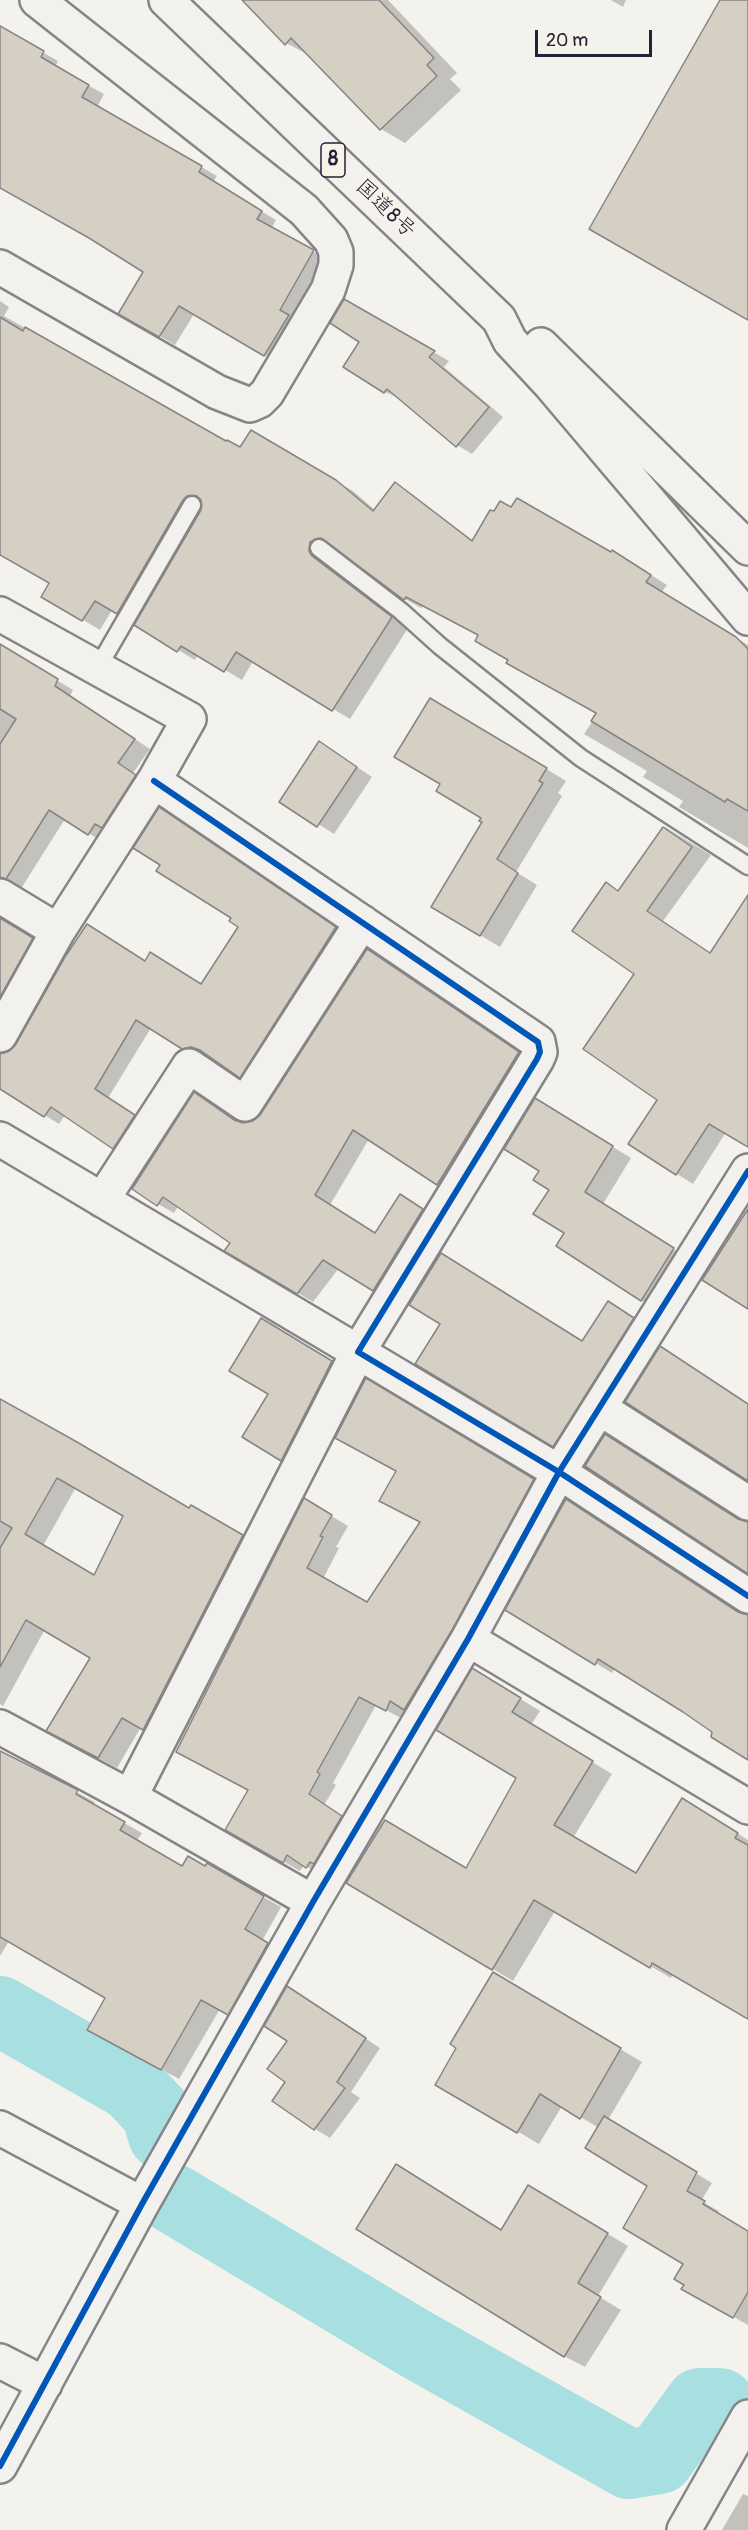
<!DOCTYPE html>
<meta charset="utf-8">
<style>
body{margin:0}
#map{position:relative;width:748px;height:2530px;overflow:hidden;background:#f4f2ec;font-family:Pangolin,sans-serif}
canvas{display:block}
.scale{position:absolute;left:535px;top:30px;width:117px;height:27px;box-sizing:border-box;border:3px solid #22223b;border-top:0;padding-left:8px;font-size:18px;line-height:21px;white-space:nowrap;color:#22223b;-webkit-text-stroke:4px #f7f3e8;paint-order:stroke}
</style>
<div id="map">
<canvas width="748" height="2530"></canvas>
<div class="scale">20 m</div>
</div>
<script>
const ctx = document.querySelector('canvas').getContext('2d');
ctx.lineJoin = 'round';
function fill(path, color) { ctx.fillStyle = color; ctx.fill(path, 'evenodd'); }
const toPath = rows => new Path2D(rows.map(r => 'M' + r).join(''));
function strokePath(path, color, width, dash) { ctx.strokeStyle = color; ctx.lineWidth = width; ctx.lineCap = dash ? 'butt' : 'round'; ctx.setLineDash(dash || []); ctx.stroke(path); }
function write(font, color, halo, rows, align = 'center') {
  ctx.font = font + ' Pangolin,"Klee One",sans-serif'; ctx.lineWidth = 6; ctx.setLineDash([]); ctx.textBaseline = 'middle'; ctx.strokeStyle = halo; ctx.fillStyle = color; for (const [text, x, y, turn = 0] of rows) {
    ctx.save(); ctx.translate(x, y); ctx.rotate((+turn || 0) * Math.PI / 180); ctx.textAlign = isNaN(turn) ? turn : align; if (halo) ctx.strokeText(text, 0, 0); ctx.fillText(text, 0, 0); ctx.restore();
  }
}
const shadow = toPath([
 [243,0,388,0,457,73,450,79,461,90,405,143,381,129,311,56,286,43],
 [611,0,626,0,623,7],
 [4,30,58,61,55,67,104,94,97,107,217,176,213,182,276,220,271,229,328,260,280,364,194,314,175,345,120,313,145,271,0,186,0,38],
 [0,301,9,307,4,316,226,443,241,449,251,432,353,491,375,510,396,484,412,494,474,541,611,554,629,561,667,585,661,593,748,645,748,848,679,807,683,801,643,777,647,771,584,734,598,713,510,659,479,635,424,605,421,608,405,599,337,547,328,550,325,558,329,567,408,628,350,719,253,661,242,680,198,654,195,660,136,625,203,511,203,506,134,623,112,610,100,630,43,596,51,583,0,553],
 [345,302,449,361,444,367,503,417,472,454,457,445,402,399,385,392,345,366,361,341],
 [0,646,73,690,70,696,150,749,133,773,151,785,105,843,65,819,22,887,8,888,0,895],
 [450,711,566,781,558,793,562,796,516,872,537,885,500,947,433,907,484,821,483,817,442,784],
 [335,752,372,777,334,834,282,801],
 [174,818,350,937,255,1085,211,1056,198,1056,151,1028,108,1098,148,1125,128,1156,65,1115,59,1124,0,1087,0,1061,145,962,202,985,240,926,233,917,162,864],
 [665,827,711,855,663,921,711,954,748,920,748,1145,726,1132,693,1184,677,1174,659,1100,636,974,606,884,619,892],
 [0,916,6,923,48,948,0,1034],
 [368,951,534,1062,453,1193,369,1139,330,1205,376,1234,415,1205,429,1214,390,1299,339,1268,313,1302,226,1250,232,1243,178,1206,174,1213,158,1204,195,1094,239,1123,244,1124,255,1122,262,1115],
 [554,1111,631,1158,603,1204,692,1261,660,1311,641,1300,566,1233,551,1189,541,1170],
 [627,1314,652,1330,573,1456,417,1364,583,1343],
 [262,1320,347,1371,297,1469,244,1437,270,1394],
 [366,1380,550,1490,403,1719,376,1705,333,1783,336,1785,324,1805,358,1827,324,1876,304,1865,300,1871,227,1829,249,1790,177,1751,305,1500,348,1526,336,1547,339,1548,323,1579,367,1604,421,1522,398,1471],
 [0,1401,190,1510,192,1507,261,1547,162,1739,141,1727,117,1768,67,1741,92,1658,45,1629,3,1706,0,1704],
 [76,1487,125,1516,95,1577,43,1546],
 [741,1615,748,1616,748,1758,714,1731,615,1668,612,1673,572,1649],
 [493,1682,540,1711,531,1725,612,1774,573,1838,637,1875,703,1812,748,1840,748,2017,673,1973,671,1978,555,1911,513,1981,348,1883,467,1869,518,1778],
 [0,1752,95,1802,92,1805,142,1833,137,1841,183,1868,206,1868,207,1865,281,1907,262,1941,285,1954,246,2023,220,2009,179,2079,106,2039,107,1998,9,1941,0,1956],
 [494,1974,642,2062,608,2120,712,2183,701,2201,719,2211,717,2214,748,2233,748,2325,683,2289,686,2284,685,2263,649,2186,599,2128,562,2106,539,2144,437,2084,458,2047],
 [303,1997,380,2048,351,2092,360,2098,330,2138,315,2129,288,2082],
 [529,2187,628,2246,598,2296,621,2310,585,2367,564,2356,502,2231],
 [743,2494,748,2496,748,2530,722,2530]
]);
const river = toPath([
 [0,2011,131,2086,156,2112,163,2135],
 [172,2198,416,2344,629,2464,659,2459,700,2403,720,2403]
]);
const building = toPath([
 [242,0,379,0,434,58,427,65,437,76,380,130,291,38,285,45,242,0],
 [720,0,748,0,748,320,589,229,720,0],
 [0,26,44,51,41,57,89,85,82,97,202,166,199,172,262,211,257,219,314,250,280,310,289,315,264,356,179,306,159,337,118,314,143,272,89,238,0,188,0,26],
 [344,299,435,351,429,357,489,407,456,447,387,389,384,393,343,367,359,342,330,323,344,299],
 [0,317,23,331,25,327,226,441,227,440,240,447,251,430,336,480,373,511,395,482,472,541,490,510,494,511,500,501,511,507,517,498,611,552,612,550,651,575,646,582,736,637,748,649,748,811,727,799,725,802,591,721,596,713,506,663,508,660,475,641,478,635,406,597,404,600,321,538,310,542,309,551,312,556,392,617,332,711,236,652,224,672,181,646,177,652,134,625,201,510,201,500,197,496,187,496,183,500,117,614,95,601,82,621,41,597,49,583,0,555,0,317],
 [0,644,58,679,55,686,135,739,118,763,136,775,102,828,95,824,88,835,49,810,6,879,0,877,0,744,16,719,0,709,0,644],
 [430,698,547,768,539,781,543,783,497,859,518,873,480,936,431,907,482,822,479,821,481,818,436,791,440,784,394,757,430,698],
 [319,741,357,767,317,827,279,802,319,741],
 [159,807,336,927,240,1078,200,1050,191,1047,182,1049,136,1020,95,1089,135,1115,113,1149,51,1107,44,1117,0,1089,0,1054,9,1051,16,1044,65,957,87,924,145,961,150,952,201,984,238,927,229,921,231,918,156,871,160,865,133,848,159,807],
 [663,827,692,847,647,911,710,953,748,895,748,1147,709,1124,676,1175,628,1144,657,1100,583,1049,634,974,572,931,606,882,618,891,663,827],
 [0,918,33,938,0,997,0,918],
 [367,949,519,1052,437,1185,353,1130,315,1195,375,1233,400,1194,423,1209,373,1291,323,1260,297,1294,224,1251,230,1243,163,1197,157,1206,132,1189,194,1092,234,1120,243,1123,253,1121,260,1115,367,949],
 [535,1098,613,1146,585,1192,674,1248,641,1301,556,1246,564,1233,533,1214,549,1190,533,1180,539,1171,504,1149,535,1098],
 [748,1209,748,1309,702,1280,748,1209],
 [441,1253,582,1341,608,1301,634,1318,553,1447,415,1364,440,1324,409,1305,441,1253],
 [261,1318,332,1361,281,1461,242,1437,268,1394,229,1371,261,1318],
 [660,1346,748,1404,748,1481,625,1402,660,1346],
 [366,1378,534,1479,452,1630,404,1710,390,1701,386,1711,359,1697,317,1772,320,1774,309,1794,342,1816,314,1864,310,1862,306,1868,287,1855,283,1863,225,1830,248,1790,176,1752,304,1498,332,1515,320,1536,323,1537,307,1568,367,1602,420,1522,379,1501,396,1471,335,1438,366,1378],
 [0,1399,77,1442,189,1508,191,1505,243,1535,143,1730,122,1718,98,1758,46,1731,90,1658,26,1620,0,1667,0,1548,12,1528,0,1521,0,1399],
 [57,1478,123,1516,94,1575,25,1534,57,1478],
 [605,1434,738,1519,748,1522,748,1574,585,1466,605,1434],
 [566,1499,738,1612,748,1615,748,1760,711,1737,712,1732,683,1712,598,1659,595,1665,505,1610,566,1499],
 [472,1668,521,1698,512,1712,593,1761,554,1825,636,1873,682,1798,738,1833,735,1838,748,1845,748,2019,652,1963,650,1968,534,1900,492,1970,346,1883,385,1820,466,1868,516,1778,436,1730,472,1668],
 [0,1751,78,1790,76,1794,125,1822,120,1830,182,1866,188,1856,205,1866,207,1863,264,1896,245,1929,268,1943,228,2015,201,2000,161,2070,87,2030,105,1998,0,1937,0,1751],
 [493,1972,621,2048,580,2119,540,2094,517,2133,435,2085,456,2048,450,2044,493,1972],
 [287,1986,366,2038,337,2082,345,2088,314,2130,272,2101,285,2082,267,2069,287,2041,264,2026,287,1986],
 [604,2116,697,2172,687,2191,705,2201,703,2204,748,2231,748,2292,733,2318,681,2289,684,2285,674,2279,683,2264,623,2228,647,2186,585,2148,604,2116],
 [396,2164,501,2230,528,2185,608,2233,578,2283,601,2297,564,2357,356,2229,396,2164]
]);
const lane = toPath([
 [319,548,401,611,440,646,581,758,748,866],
 [97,669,192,505]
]);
const street = toPath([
 [0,267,217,392,250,405,259,401,267,393,328,290,336,265,336,252,331,240,304,210,37,0],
 [0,614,189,719,154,781,58,931,0,1035],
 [154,781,538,1042,540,1052,537,1059,358,1352,559,1472,748,1596],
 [0,896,58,931],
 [0,1139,358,1352,130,1797,0,1727],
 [102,1200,189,1066,245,1104,362,922],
 [601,1409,748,1503],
 [468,1639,748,1807],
 [130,1797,313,1902],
 [0,2128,142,2204],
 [0,2361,45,2384],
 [0,2466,142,2204,313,1902,468,1639,559,1472,748,1171]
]);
const secondary = toPath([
 [684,2530,748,2417]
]);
const highway = toPath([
 [166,0,499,319,510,341,550,384,748,618],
 [541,345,748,548]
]);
const cycleway = toPath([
 [154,781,538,1042,540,1052,537,1059,358,1352,559,1472,748,1596],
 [0,2466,142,2204,313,1902,468,1639,559,1472,748,1171]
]);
const shields = [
 [333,160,24]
];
const shieldNames = [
 ["8",333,160]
];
const streetNames = [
 ["国道8号",385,209,44]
];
fill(shadow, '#0003');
strokePath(river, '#a8e0e2', 70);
fill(building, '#d6d0c4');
strokePath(building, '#858486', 1.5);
strokePath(lane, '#858486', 21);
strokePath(street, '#858486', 38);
strokePath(secondary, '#858486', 38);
strokePath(highway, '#858486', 38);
strokePath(lane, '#f2f1ed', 16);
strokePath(street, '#f2f1ed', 33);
strokePath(secondary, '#f2f1ed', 33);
strokePath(highway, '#f2f1ed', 33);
strokePath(cycleway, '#0057b8', 6);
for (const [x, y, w] of shields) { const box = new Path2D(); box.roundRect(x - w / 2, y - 17, w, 34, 4.5); ctx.fillStyle = '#f7f3e8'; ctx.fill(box); strokePath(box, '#22223b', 1.5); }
write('bold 20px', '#22223b', null, shieldNames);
write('21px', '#22223b', '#f7f3e8', streetNames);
</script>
